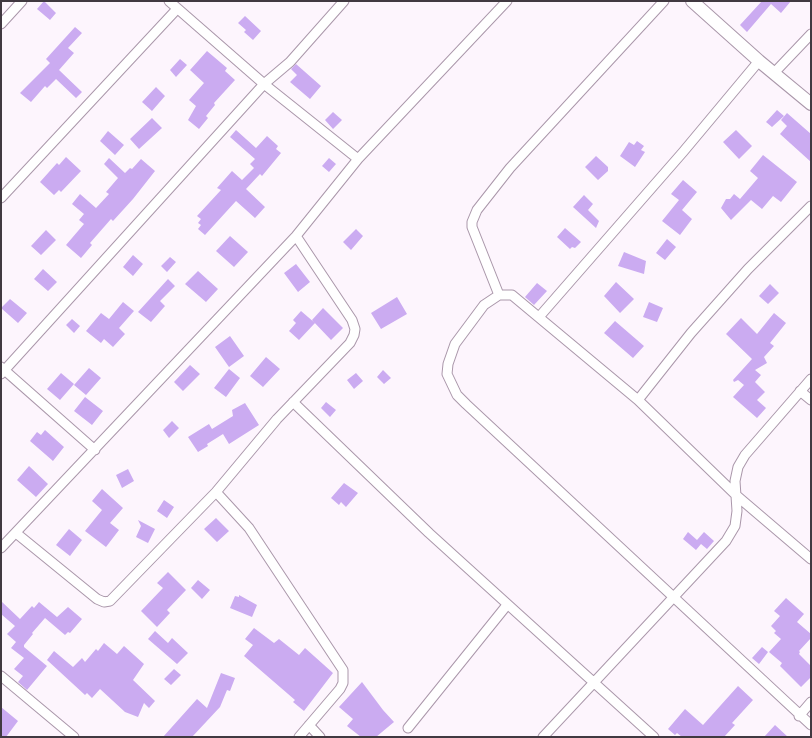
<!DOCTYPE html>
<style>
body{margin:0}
#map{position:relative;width:812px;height:738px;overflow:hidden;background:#fdf5fd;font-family:"Playfair Display",serif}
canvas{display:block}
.frame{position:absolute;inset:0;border:2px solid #413941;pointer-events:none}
</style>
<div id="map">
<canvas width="812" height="738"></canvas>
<div class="frame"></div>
</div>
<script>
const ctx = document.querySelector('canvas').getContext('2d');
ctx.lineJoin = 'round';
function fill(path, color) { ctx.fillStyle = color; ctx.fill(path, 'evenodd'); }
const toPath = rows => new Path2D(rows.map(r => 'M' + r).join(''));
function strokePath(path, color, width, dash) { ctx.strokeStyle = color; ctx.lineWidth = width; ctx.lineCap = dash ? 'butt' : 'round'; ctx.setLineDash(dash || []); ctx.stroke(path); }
const building = toPath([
 [44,1,56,13,50,20,37,9],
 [762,1,791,1,781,13,771,4,747,32,740,25],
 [245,16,261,31,253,40,244,32,246,30,238,23],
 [75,27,82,33,68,48,74,53,59,70,82,92,76,98,56,79,47,88,45,86,31,102,20,93,50,63,46,59],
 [207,51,227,68,225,71,235,80,214,103,215,105,206,116,208,118,199,129,188,120,196,106,189,100,204,83,190,70],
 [180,59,187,65,176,77,170,70],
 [296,64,321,86,310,99,290,82,297,75,291,69],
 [156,87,165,96,152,111,142,102],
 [777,110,784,116,772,127,766,122],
 [333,112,342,120,333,129,325,120],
 [787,113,811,134,811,162,780,134,787,126,781,120],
 [152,118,162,128,139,149,130,139],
 [236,130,256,148,267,136,278,146,276,149,281,153,262,176,260,174,246,189,265,207,255,218,236,201,205,235,198,229,201,225,198,223,201,219,197,216,221,190,217,188,232,171,242,180,254,168,250,164,255,159,230,137],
 [736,130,752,146,739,159,723,142],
 [108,131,124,145,115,155,100,141],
 [637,141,644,146,641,150,645,152,635,167,620,156,629,142,634,145],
 [763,155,797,182,781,202,773,196,762,209,751,200,731,220,721,208,726,199,730,199,734,194,740,199,758,178,750,171],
 [596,156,608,167,608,171,598,180,585,167],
 [66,157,81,171,61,192,59,190,54,195,40,182,57,163,59,165],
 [109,158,125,173,130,168,132,169,141,159,155,171,133,199,113,221,111,219,90,243,92,245,81,258,66,245,84,224,79,220,84,214,72,204,80,194,96,208,109,194,106,192,118,178,104,164],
 [329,158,336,164,329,172,322,166],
 [683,180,697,192,682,210,692,219,680,235,662,221,679,200,671,194],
 [584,195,593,204,588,210,599,221,596,228,573,207],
 [565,228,581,242,575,248,572,247,570,249,557,237],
 [356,229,363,236,351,250,343,242],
 [46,230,56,240,41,255,31,246],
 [230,236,248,252,234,267,216,251],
 [667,239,676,247,665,260,656,253],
 [624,252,646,261,644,274,618,266],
 [133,255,143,264,133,276,123,267],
 [170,257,176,262,167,272,161,266],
 [296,264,310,282,298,292,284,273],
 [43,269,57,282,48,291,34,279],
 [198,271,218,289,206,302,185,284],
 [168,279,175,286,160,301,165,306,151,322,138,312],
 [616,282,634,299,620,313,604,296],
 [537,283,547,291,534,305,525,297],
 [770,284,779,293,768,304,759,296],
 [397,297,407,314,381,329,371,313],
 [10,299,27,313,18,323,1,308],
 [123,302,134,311,119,328,125,334,113,347,104,339,101,343,86,331,101,313,109,319],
 [649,302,663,308,657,322,643,317],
 [323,308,343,328,331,340,312,320],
 [301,311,315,323,299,340,289,331,296,323,293,320],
 [774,313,786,323,770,343,774,346,764,357,767,363,755,370,761,375,755,382,765,392,757,400,766,408,757,418,733,397,744,385,738,380,734,382,733,380,752,359,726,334,741,318,757,334],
 [72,319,80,326,74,333,66,325],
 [615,321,644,346,633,358,604,333],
 [230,336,244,356,229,367,215,347],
 [266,357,280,369,263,387,250,376],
 [190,365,200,374,183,391,174,382],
 [89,368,101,378,86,395,74,385],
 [229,369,240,378,226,397,214,388],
 [383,370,391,378,384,384,377,377],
 [61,373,74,384,60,400,47,389],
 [356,373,363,381,354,389,347,380],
 [85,397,103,411,92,425,74,411],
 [326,402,336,410,330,417,321,408],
 [245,403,259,425,229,444,223,434,207,444,208,446,198,452,188,437,209,424,212,429,233,416,232,410],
 [172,421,179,428,169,438,163,430],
 [45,430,64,447,53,461,30,441,37,432,41,435],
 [29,466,48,484,36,497,17,480],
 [128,469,134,481,122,488,116,475],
 [344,483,358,493,346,507,341,502,339,505,331,498],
 [102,489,123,508,110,523,119,530,106,547,85,531,102,510,92,501],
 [164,500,174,507,167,518,157,511],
 [216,518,229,531,217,542,204,529],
 [138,520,155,529,148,543,136,537,141,526],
 [69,529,82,540,70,556,56,545],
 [688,532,697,540,704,532,714,541,707,549,701,544,696,550,683,539],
 [168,572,186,590,167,610,170,613,157,627,141,611,163,588,157,583],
 [198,580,210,590,202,599,191,588],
 [239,595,257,605,252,617,230,608,235,596,239,597],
 [786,598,804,614,797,622,811,634,811,638,799,651,800,652,799,654,811,666,811,677,801,687,780,666,782,663,769,652,781,639,774,633,776,631,771,626,780,616,774,611],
 [1,601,20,619,32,606,34,608,39,602,57,617,68,607,82,619,70,633,68,632,65,635,45,618,32,633,33,634,24,645,24,647,47,666,27,690,18,682,23,676,14,669,24,658,11,648,16,642,7,634,15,626,1,614],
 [254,628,274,643,279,639,299,655,305,648,333,673,304,711,293,702,295,700,244,656,253,645,245,639],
 [155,631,168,643,172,638,188,653,177,664,148,639],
 [104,643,117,654,124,646,144,664,133,680,155,701,149,708,144,703,138,717,125,712,100,689,92,698,87,693,85,695,47,660,54,651,73,667,82,658,85,662,96,649,98,651],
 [762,647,768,652,759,664,752,658],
 [174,669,181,675,171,685,164,679],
 [221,673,235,678,230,691,227,690,220,707,192,737,163,737,197,699,207,708],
 [362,682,383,710,394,722,376,737,361,737,347,726,353,719,339,707],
 [738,686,753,700,732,723,735,725,724,737,682,737,677,733,675,735,668,729,685,709,703,725],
 [1,707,18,721,6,737,1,737],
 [775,725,788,737,764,737]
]);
const street = toPath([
 [169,1,264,84,358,159],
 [1,24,22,1],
 [774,73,811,34],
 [1,198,177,9],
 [499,295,472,227,472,222,477,210,510,168,664,1],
 [539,317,683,152,759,61],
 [1,367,95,450],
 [1,374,264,84,290,62,344,1],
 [800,391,811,400],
 [638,400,691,333,748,269,811,206],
 [293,402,429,533,654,737],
 [216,492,249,528,343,670,343,683,340,689,299,737],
 [16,533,97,599,104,602,110,601,216,492,277,419,350,343,354,335,355,329,352,320,296,236],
 [1,548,296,236,358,159,507,1],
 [811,559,737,496,638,400,512,295,499,295,484,305,455,344,448,364,447,374,457,395,466,404,811,725],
 [1,676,74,737],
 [799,716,811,702],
 [309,725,320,737],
 [408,728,507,605],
 [543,737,726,541,735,526,737,511,735,481,738,467,745,455,811,379]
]);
const secondary = toPath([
 [692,1,759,61,811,104]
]);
fill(building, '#cbabf1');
strokePath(street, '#aa97aa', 11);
strokePath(secondary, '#aa97aa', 14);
strokePath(street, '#fff', 9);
strokePath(secondary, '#fff', 12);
</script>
